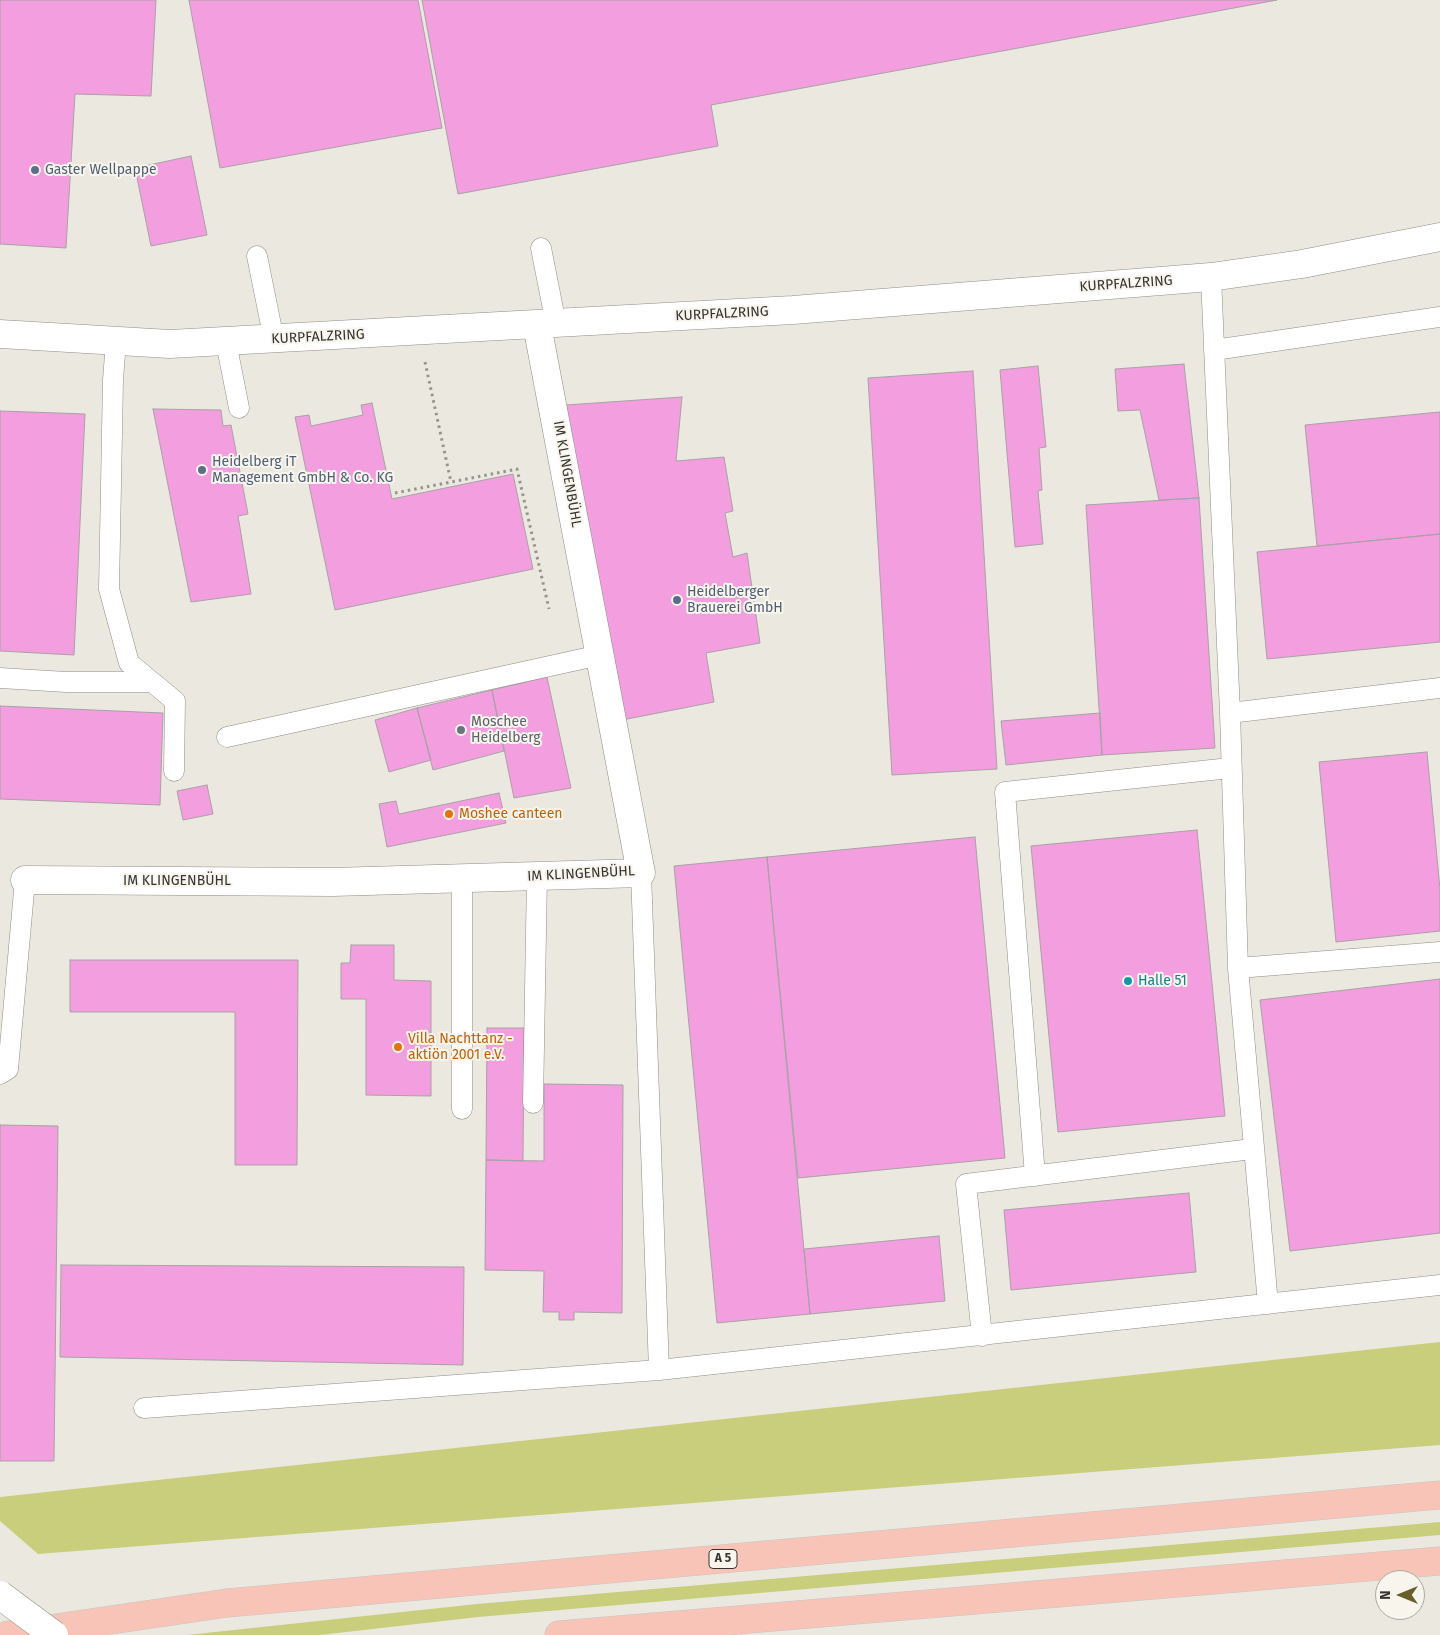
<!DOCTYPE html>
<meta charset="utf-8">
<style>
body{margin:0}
#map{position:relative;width:1440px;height:1635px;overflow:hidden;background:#ebe8df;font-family:"Fira Sans",sans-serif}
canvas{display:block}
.north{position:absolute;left:1375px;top:1570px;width:50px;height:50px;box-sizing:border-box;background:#f8f5ed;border:1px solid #aaa8a2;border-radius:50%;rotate:270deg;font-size:14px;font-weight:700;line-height:20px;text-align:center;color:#353431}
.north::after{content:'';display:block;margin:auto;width:18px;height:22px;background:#695d2a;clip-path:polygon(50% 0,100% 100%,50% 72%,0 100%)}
</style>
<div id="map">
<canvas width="1440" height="1635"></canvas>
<div class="north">N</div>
</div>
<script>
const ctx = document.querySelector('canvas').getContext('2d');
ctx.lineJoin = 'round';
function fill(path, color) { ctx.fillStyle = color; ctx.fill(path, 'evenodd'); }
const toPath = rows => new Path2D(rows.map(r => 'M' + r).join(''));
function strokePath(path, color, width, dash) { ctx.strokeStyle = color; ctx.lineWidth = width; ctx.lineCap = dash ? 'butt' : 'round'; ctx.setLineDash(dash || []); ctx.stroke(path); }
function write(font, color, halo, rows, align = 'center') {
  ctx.font = font + ' "Fira Sans",sans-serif'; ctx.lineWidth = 4; ctx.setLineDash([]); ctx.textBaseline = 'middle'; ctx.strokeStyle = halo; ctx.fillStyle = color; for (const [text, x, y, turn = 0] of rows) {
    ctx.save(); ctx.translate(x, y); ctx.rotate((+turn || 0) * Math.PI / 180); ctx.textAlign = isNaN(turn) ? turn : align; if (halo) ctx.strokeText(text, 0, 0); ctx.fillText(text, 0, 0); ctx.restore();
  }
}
const green = toPath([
 [1440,1342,1440,1445,38,1554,0,1521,0,1497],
 [1440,1522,1440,1535,478,1617,320,1635,187,1635,477,1604]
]);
const building = toPath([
 [0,0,156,0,151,96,75,94,66,248,0,244,0,0],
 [189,0,418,0,442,128,220,168,189,0],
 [422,0,1277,0,711,105,718,146,458,194,422,0],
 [191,156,207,235,151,246,135,168,191,156],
 [1184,364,1199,498,1159,500,1140,410,1118,411,1115,369,1184,364],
 [1038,366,1046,447,1039,448,1042,490,1038,491,1043,544,1015,547,1000,370,1038,366],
 [973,371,997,769,892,775,868,378,973,371],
 [682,397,676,461,724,457,733,511,725,513,733,557,747,553,760,643,706,653,714,702,622,720,566,405,682,397],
 [372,403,392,499,513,474,533,569,335,610,295,417,309,415,311,426,363,415,361,405,372,403],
 [153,409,221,410,223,426,231,425,248,514,238,516,251,594,191,602,153,409],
 [0,411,85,414,74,655,0,651,0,411],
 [1440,412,1440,534,1317,546,1305,425,1440,412],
 [1199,498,1215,748,1102,755,1086,505,1199,498],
 [1440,534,1440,642,1267,659,1257,552,1440,534],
 [547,677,571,788,514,798,492,690,547,677],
 [492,690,504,751,433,770,417,708,492,690],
 [0,706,163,713,160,805,0,799,0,706],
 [417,708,431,760,389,772,375,720,417,708],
 [1100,713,1102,755,1006,765,1001,721,1100,713],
 [1427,752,1440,889,1440,931,1336,942,1319,762,1427,752],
 [207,785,213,814,183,820,177,791,207,785],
 [499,793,506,823,387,847,379,804,396,801,399,814,499,793],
 [1197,830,1225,1116,1058,1132,1031,846,1197,830],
 [975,837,1005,1158,798,1178,767,857,975,837],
 [767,857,810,1314,717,1323,674,866,767,857],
 [351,945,394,945,394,980,431,981,431,1096,366,1095,366,999,341,999,341,963,350,963,351,945],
 [70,960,298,960,297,1165,235,1165,235,1012,70,1012,70,960],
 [1440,979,1440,1233,1290,1251,1260,1000,1440,979],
 [487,1028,524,1028,523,1161,486,1160,487,1028],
 [544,1084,623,1085,622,1313,574,1312,574,1320,559,1320,559,1312,543,1312,544,1271,485,1270,486,1160,544,1161,544,1084],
 [0,1125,58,1126,54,1461,0,1461,0,1125],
 [1189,1193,1196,1272,1011,1290,1004,1210,1189,1193],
 [939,1236,945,1301,810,1314,804,1249,939,1236],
 [61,1265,464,1267,463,1365,60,1357,61,1265]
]);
const path = toPath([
 [425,362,451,482],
 [395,493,517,469,549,609]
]);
const service = toPath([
 [541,248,556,324],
 [257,256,274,340],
 [1211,277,1230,713,1238,968,1268,1304],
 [116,341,113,380,109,589,129,663,175,701,174,771],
 [226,342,239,408],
 [1214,350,1440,317],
 [0,678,66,682,149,682],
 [1230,713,1440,688],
 [227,737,600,655],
 [641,873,659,1370],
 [462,879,462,1109],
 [1238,968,1440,952],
 [0,1074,8,1069,25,880],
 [533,1103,537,876],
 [1035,1176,1005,792,1230,768],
 [982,1336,966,1184,1252,1149],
 [144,1408,659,1370,1440,1285]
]);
const minor = toPath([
 [25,880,333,882,641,873,537,325]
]);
const secondary = toPath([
 [0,334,170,344,793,310,1211,277,1302,264,1440,237]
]);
const motorway = toPath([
 [8,1635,227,1603,1440,1495],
 [559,1635,1440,1561]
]);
const tertiaryBridge = toPath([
 [0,1595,54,1635]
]);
const markers = [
 [35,170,5,"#5c6f8a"],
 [202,470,5,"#5c6f8a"],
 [677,600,5,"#5c6f8a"],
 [461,730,5,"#6b7280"],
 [449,814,5,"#e8710a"],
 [1128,981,5,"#0f9aa8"],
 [398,1047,5,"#e8710a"]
];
const shields = [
 [723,1559,28]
];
const shieldNames = [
 ["A 5",723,1559]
];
const serviceNames = [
 ["Gaster Wellpappe",45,170],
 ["Heidelberg iT",212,462],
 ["Management GmbH & Co. KG",212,478],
 ["Heidelberger",687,592],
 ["Brauerei GmbH",687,608]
];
const streetNames = [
 ["KURPFALZRING",1126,284,-4],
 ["KURPFALZRING",722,314,-3],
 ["KURPFALZRING",318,337,-3],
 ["IM KLINGENBÜHL",567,474,80],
 ["IM KLINGENBÜHL",581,874,-3],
 ["IM KLINGENBÜHL",177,881]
];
const worshipNames = [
 ["Moschee",471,722],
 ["Heidelberg",471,738]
];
const foodNames = [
 ["Moshee canteen",459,814],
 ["Villa Nachttanz -",408,1039],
 ["aktiön 2001 e.V.",408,1055]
];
const cultureNames = [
 ["Halle 51",1138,981]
];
fill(green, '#c9ce7d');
fill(building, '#f39ede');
strokePath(building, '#a8a1a6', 1);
strokePath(service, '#908d86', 21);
strokePath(minor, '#908d86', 29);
strokePath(secondary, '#908d86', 29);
strokePath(motorway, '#c6c6c5', 29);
strokePath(path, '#96948e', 3, [2.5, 4]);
strokePath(service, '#fff', 20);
strokePath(minor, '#fff', 28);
strokePath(secondary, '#fff', 28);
strokePath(motorway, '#f8c4b8', 28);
strokePath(tertiaryBridge, '#908d86', 29, []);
strokePath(tertiaryBridge, '#fff', 28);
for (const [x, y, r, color] of markers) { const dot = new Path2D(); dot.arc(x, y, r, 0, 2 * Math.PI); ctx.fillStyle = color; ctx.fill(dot); strokePath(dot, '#f8f5ed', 2); }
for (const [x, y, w] of shields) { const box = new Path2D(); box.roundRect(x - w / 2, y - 9.5, w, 19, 4); ctx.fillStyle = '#f8f5ed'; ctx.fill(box); strokePath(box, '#353431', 1); }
write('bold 12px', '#353431', null, shieldNames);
write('14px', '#4e5e75', '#f8f5ed', serviceNames, 'left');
write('14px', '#353431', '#f8f5ed', streetNames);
write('14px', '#5b616d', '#f8f5ed', worshipNames, 'left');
write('14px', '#c56008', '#f8f5ed', foodNames, 'left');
write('14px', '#0d838f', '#f8f5ed', cultureNames, 'left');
</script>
